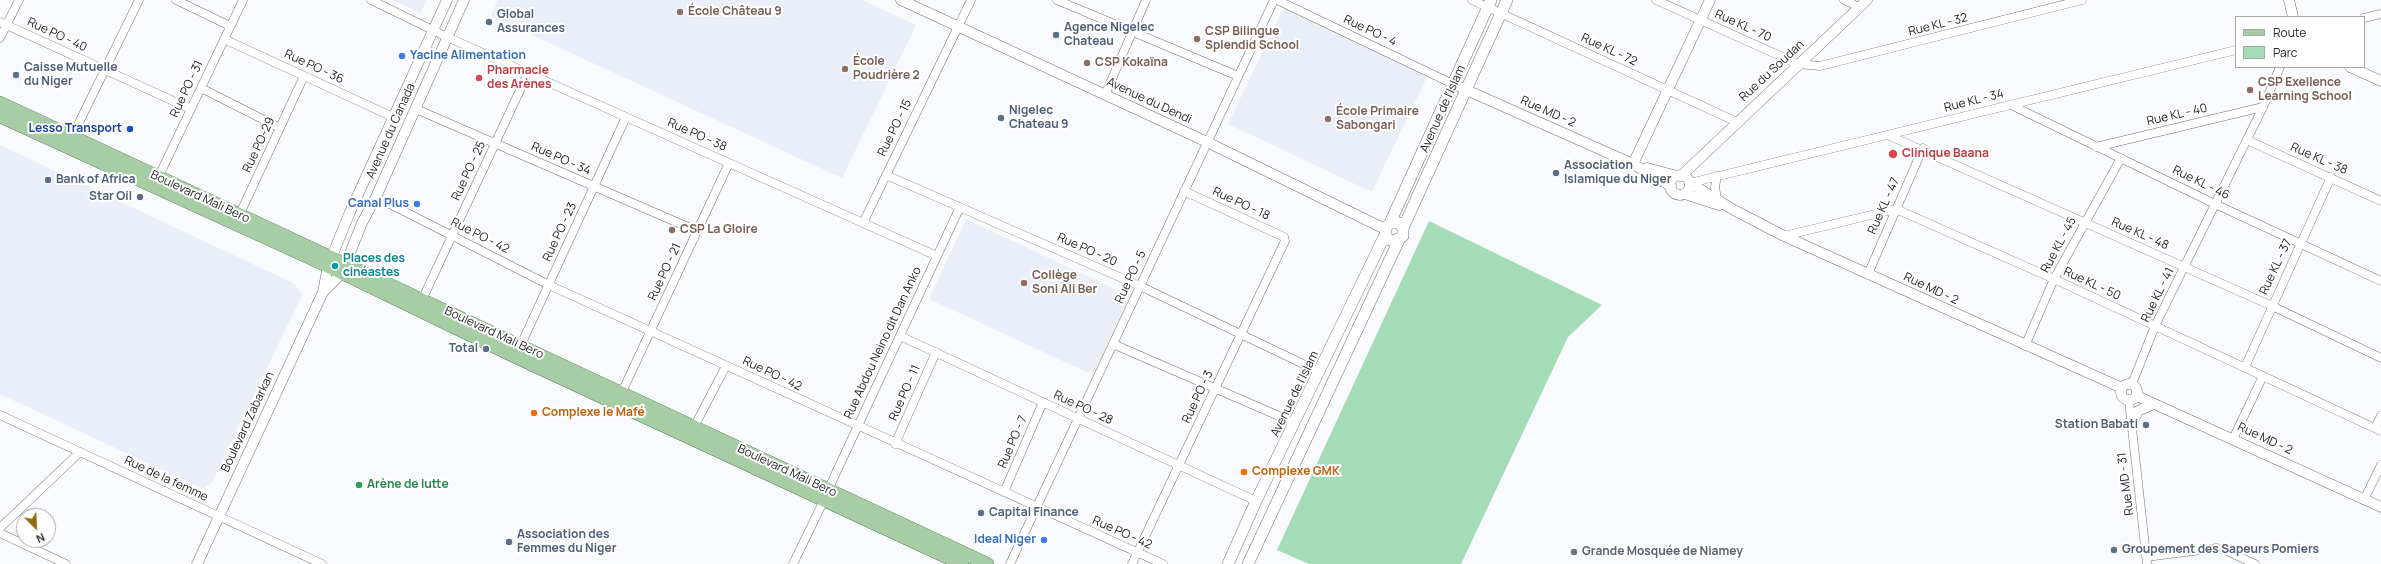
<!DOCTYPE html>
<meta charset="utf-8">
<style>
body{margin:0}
#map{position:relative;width:2381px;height:564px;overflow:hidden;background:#f9fafd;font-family:Manrope,sans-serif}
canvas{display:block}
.legend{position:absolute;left:2235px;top:16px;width:130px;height:52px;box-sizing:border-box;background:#fff;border:1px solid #a8a8a9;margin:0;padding:5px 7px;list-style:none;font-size:12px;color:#262627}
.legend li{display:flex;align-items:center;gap:8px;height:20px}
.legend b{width:20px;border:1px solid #a8a8a9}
.north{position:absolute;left:16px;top:508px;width:40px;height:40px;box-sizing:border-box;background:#fff;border:1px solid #a8a8a9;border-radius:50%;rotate:156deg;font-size:11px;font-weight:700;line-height:16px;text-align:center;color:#262627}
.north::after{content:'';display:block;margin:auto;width:14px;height:18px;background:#8c6c0e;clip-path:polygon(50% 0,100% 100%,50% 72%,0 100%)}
</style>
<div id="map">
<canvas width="2381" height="564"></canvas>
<ul class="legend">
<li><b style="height:5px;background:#a6cda4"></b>Route</li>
<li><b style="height:11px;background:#a3dcb7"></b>Parc</li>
</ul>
<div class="north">N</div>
</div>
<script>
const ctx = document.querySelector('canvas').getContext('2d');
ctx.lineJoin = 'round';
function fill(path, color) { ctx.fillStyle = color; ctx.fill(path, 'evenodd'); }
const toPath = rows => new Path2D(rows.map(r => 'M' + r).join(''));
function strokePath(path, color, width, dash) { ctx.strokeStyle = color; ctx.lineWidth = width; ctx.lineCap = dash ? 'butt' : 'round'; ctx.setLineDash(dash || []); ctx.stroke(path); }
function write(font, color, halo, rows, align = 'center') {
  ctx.font = font + ' Manrope,sans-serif'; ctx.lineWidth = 4; ctx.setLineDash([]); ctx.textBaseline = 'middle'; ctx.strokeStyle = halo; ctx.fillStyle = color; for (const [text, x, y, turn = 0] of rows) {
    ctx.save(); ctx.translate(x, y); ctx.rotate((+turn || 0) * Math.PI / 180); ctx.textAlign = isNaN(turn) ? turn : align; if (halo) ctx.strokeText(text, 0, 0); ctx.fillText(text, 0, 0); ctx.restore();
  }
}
const built = toPath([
 [393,0,426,0,421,13],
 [498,0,862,0,916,25,842,178,491,16],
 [1284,7,1428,75,1372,192,1228,124],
 [0,145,295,284,302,295,212,482,203,489,0,394],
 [966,219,1130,296,1093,375,929,299]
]);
const green = toPath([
 [1429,221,1602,305,1568,337,1461,564,1309,564,1277,550]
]);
const minor = toPath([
 [176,0,230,26],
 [371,0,447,37,937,256],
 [1057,0,1238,76],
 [1277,0,1453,84],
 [1472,0,1737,122],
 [1656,0,1798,64,1820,66,2082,0],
 [1844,0,1859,7],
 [2364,18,2381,14],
 [0,22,191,109],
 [0,38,19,0],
 [224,39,393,117],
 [201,88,280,128],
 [1105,95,1146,0],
 [2011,105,2215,204,2381,281],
 [416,109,697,231],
 [1888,135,2272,306,2381,358],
 [71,139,139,0],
 [2247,140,2381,201],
 [2096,147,2263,107],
 [886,175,1140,286,1320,372],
 [157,180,243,0],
 [1690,183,2236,50],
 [376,197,549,285,1163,564],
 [1717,199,1715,187,1717,176],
 [238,218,304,76],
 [863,223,971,0],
 [1784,236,1896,209,2054,279,2381,431],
 [1868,274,1923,148],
 [422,300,528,73],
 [900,336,1256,501],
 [1113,344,1295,423],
 [2025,346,2054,279,2121,158],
 [519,349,626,117],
 [2245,367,2331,177],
 [2132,384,2155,326,2263,107,2280,67],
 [622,392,729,163],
 [2129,401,2147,564],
 [0,415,322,564],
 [694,427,726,366],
 [2375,428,2381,416],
 [2233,439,2263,376],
 [895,444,936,352],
 [828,490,960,207],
 [1004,492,1043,402],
 [2364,500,2381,465],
 [0,528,80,452],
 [0,533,66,564],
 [2146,557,2217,548,2225,550,2255,564],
 [793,564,824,500],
 [1010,564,1274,0],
 [1132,564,1285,241,1284,237,1184,191]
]);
const tertiary = toPath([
 [901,0,1207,142,1385,229],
 [2289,0,2293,17],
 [2350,67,2381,81],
 [1453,84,1633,164,1671,186],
 [1633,164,1710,0],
 [1647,168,1677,176],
 '1670 185a10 10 0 1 1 20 0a10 10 0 1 1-20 0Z',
 [1681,176,1867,0],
 [1690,183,1732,209,1784,236,2122,388],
 [1685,194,1719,205],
 [323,292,342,273,362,223,376,197,464,0],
 '2121 392a8 8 0 1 1 16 0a8 8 0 1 1-16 0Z',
 [2137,396,2381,507],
 [2131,425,2138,411,2154,404],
 [197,564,323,292,328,266,350,212,447,0]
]);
const secondary = toPath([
 [1390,223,1491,0],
 [1403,228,1399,223,1392,222,1386,227,1385,235,1388,239,1394,241,1403,236,1403,228,1507,0],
 [1228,564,1256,501,1385,235],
 [1248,564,1399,240]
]);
const primary = toPath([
 [0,103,987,564],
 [0,116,328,266,516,357,962,564]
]);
const markers = [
 [680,12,4,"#8d6e63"],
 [489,22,4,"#5c6f8a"],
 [1056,35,4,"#5c6f8a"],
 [1197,39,4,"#8d6e63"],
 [402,56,4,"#3f7fe0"],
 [1087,63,4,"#8d6e63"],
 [845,69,4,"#8d6e63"],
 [16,75,4,"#5c6f8a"],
 [479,78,4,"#e0444e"],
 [2250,90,4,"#8d6e63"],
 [1001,118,4,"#5c6f8a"],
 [1328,119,4,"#8d6e63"],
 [130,129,4,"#1a4fb4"],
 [1893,154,5,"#e0444e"],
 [1556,173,4,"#5c6f8a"],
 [48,180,4,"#5c6f8a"],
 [140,197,4,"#5c6f8a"],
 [417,204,4,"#3f7fe0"],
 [672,230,4,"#8d6e63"],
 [335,266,4,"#0f9aa8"],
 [1024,283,4,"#8d6e63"],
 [486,349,4,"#5c6f8a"],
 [534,413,4,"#e8710a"],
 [2146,425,4,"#5c6f8a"],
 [1244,472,4,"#e8710a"],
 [359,485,4,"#2e9e5b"],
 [981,513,4,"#5c6f8a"],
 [1044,540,4,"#3f7fe0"],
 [509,542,4,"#5c6f8a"],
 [2114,550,4,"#5c6f8a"],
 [1574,552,4,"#6b7280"]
];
const educationNames = [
 ["École Château 9",688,12],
 ["CSP Bilingue",1205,32],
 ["Splendid School",1205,46],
 ["École",853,62],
 ["Poudrière 2",853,76],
 ["CSP Kokaïna",1095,63],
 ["CSP Exellence",2258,83],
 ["Learning School",2258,97],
 ["École Primaire",1336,112],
 ["Sabongari",1336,126],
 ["CSP La Gloire",680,230],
 ["Collège",1032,276],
 ["Soni Ali Ber",1032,290]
];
const serviceNames = [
 ["Global",497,15],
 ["Assurances",497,29],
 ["Agence Nigelec",1064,28],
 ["Chateau",1064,42],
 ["Caisse Mutuelle",24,68],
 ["du Niger",24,82],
 ["Nigelec",1009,111],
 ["Chateau 9",1009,125],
 ["Association",1564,166],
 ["Islamique du Niger",1564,180],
 ["Bank of Africa",56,180],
 ["Star Oil",132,197,"right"],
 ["Total",478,349,"right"],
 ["Station Babati",2138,425,"right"],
 ["Capital Finance",989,513],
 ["Association des",517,535],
 ["Femmes du Niger",517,549],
 ["Groupement des Sapeurs Pomiers",2122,550]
];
const streetNames = [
 ["Rue KL - 32",1938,25,-14],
 ["Rue KL - 70",1743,26,24],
 ["Rue PO - 4",1370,31,25],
 ["Rue PO - 40",57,35,25],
 ["Rue KL - 72",1609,50,25],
 ["Rue PO - 36",314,67,25],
 ["Rue du Soudan",1772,71,-43],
 ["Rue PO - 31",187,89,-65],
 ["Avenue du Dendi",1149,101,25],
 ["Rue KL - 34",1974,101,-14],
 ["Avenue de l'Islam",1443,109,-66],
 ["Rue MD - 2",1548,112,24],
 ["Rue KL - 40",2177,115,-13],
 ["Rue PO - 15",895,128,-64],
 ["Avenue du Canada",391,131,-66],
 ["Rue PO - 38",697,135,24],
 ["Rue PO-29",259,145,-65],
 ["Rue PO - 34",561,159,24],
 ["Rue KL - 38",2319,159,24],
 ["Rue PO - 25",469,171,-65],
 ["Rue KL - 46",2201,183,26],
 ["Boulevard Mali Bero",200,197,25],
 ["Rue PO - 18",1241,204,25],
 ["Rue KL - 47",1884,206,-66],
 ["Rue PO - 23",560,232,-65],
 ["Rue KL - 48",2140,234,24],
 ["Rue PO - 42",480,236,27],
 ["Rue KL - 45",2059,245,-62],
 ["Rue PO - 20",1087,250,24],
 ["Rue KL - 37",2276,267,-65],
 ["Rue PO - 21",665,272,-65],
 ["Rue PO - 5",1131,277,-65],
 ["Rue KL - 50",2092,284,25],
 ["Rue MD - 2",1931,289,25],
 ["Rue KL - 41",2158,295,-64],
 ["Boulevard Mali Bero",494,333,25],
 ["Rue Abdou Neino dit Dan Anko",883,343,-65],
 ["Rue PO - 42",772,374,25],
 ["Rue PO - 11",905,393,-66],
 ["Avenue de l'Islam",1295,394,-64],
 ["Rue PO - 3",1198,397,-65],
 ["Rue PO - 28",1083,408,25],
 ["Boulevard Zabarkan",248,422,-65],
 ["Rue MD - 2",2265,439,25],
 ["Rue PO - 7",1013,442,-67],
 ["Boulevard Mali Bero",787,471,25],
 ["Rue de la femme",166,479,25],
 ["Rue MD - 31",2126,484,-97],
 ["Rue PO - 42",1122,533,24]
];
const shopNames = [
 ["Yacine Alimentation",410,56,"left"],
 ["Canal Plus",409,204],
 ["Ideal Niger",1036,540]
];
const healthNames = [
 ["Pharmacie",487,71],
 ["des Arènes",487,85],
 ["Clinique Baana",1902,154]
];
const transitNames = [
 ["Lesso Transport",122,129]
];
const cultureNames = [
 ["Places des",343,259],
 ["cinéastes",343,273]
];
const foodNames = [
 ["Complexe le Mafé",542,413],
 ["Complexe GMK",1252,472]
];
const leisureNames = [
 ["Arène de lutte",367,485]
];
const worshipNames = [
 ["Grande Mosquée de Niamey",1582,552]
];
fill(built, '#e9eef8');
fill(green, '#a3dcb7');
strokePath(minor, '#717274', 9);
strokePath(tertiary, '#717274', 11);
strokePath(secondary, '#717274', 12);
strokePath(primary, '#527c51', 14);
strokePath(minor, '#fff', 8);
strokePath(tertiary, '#fff', 10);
strokePath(secondary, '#fff', 11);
strokePath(primary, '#a6cda4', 13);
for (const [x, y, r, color] of markers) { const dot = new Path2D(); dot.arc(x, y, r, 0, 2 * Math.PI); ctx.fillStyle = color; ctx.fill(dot); strokePath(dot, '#fff', 1.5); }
write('bold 12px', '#785e54', '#fff', educationNames, 'left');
write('bold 12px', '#4e5e75', '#fff', serviceNames, 'left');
write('12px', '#262627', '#fff', streetNames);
write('bold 12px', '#366cbe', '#fff', shopNames, 'right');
write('bold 12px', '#be3a42', '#fff', healthNames, 'left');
write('bold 12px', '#164399', '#fff', transitNames, 'right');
write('bold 12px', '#0d838f', '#fff', cultureNames, 'left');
write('bold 12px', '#c56008', '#fff', foodNames, 'left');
write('bold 12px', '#27864d', '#fff', leisureNames, 'left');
write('bold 12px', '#5b616d', '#fff', worshipNames, 'left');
</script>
